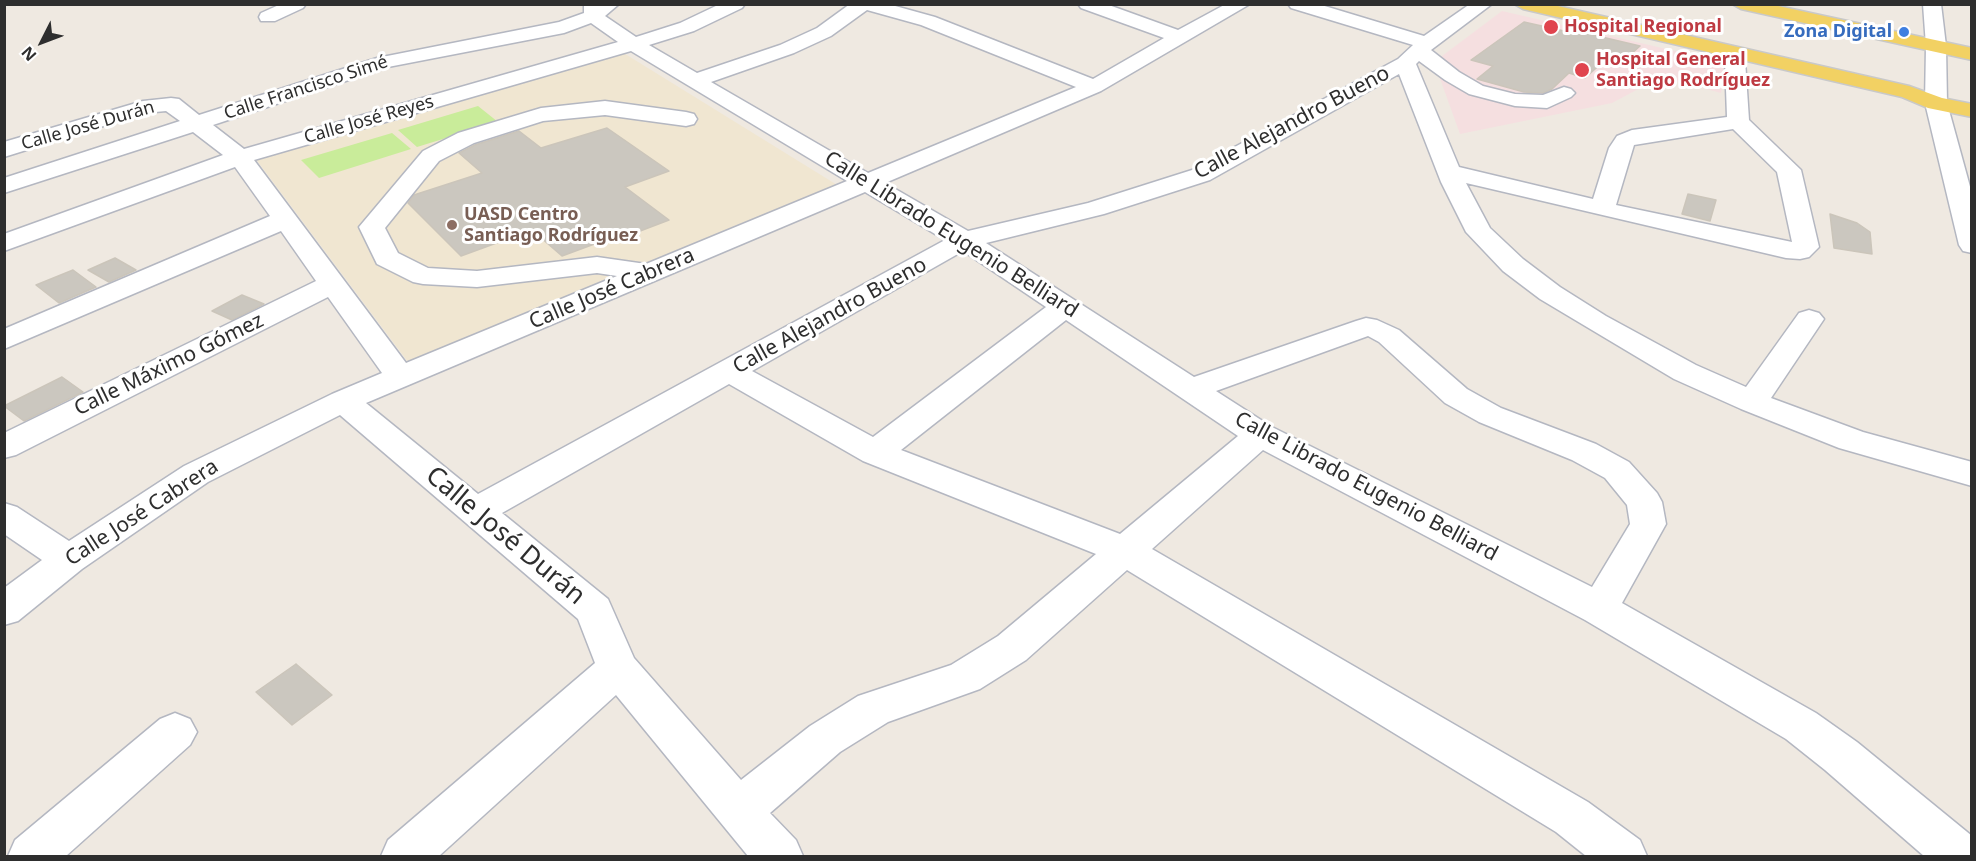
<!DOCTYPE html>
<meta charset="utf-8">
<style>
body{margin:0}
#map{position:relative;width:1976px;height:861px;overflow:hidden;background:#efe9e1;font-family:"Noto Sans",sans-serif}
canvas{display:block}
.frame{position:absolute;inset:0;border:6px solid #2e2e2e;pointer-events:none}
.north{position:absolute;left:12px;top:12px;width:60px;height:60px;-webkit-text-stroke:4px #fff;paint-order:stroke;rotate:228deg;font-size:16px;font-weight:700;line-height:24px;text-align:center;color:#2e2e2e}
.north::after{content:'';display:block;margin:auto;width:21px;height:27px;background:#2e2e2e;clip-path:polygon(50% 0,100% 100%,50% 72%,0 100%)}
</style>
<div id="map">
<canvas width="1976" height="861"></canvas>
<div class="frame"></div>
<div class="north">N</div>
</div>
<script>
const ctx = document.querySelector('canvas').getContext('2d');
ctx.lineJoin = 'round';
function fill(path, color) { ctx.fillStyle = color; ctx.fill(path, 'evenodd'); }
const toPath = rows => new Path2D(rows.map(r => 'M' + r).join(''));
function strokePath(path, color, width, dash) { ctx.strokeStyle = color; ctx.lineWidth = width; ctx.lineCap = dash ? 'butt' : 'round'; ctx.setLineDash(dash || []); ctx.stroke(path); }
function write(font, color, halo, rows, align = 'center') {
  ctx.font = font + ' "Noto Sans",sans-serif'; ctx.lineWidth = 6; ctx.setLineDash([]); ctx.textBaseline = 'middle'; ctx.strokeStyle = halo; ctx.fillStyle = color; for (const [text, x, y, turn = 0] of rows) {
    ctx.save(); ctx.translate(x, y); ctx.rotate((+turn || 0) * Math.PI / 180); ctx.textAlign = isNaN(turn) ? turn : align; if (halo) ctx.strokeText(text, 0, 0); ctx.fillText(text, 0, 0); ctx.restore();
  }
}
const education = toPath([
 [622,52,842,188,411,366,255,158]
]);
const medical = toPath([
 [1502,11,1727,63,1721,93,1661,77,1612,103,1460,134,1434,62]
]);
const pitch = toPath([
 [478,106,498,122,417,147,398,130],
 [392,133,411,149,319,178,301,160]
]);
const building = toPath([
 [1524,22,1582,35,1585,33,1640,46,1619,65,1604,61,1585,78,1569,73,1552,89,1543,93,1524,92,1477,79,1493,66,1471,60,1524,22],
 [607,128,669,171,625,187,669,220,627,236,624,233,562,256,532,230,461,256,408,203,414,195,482,173,459,153,475,145,519,131,541,148,607,128],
 [1688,194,1716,200,1710,221,1682,214,1688,194],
 [1830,214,1857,223,1870,232,1872,254,1834,248,1830,214],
 [115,258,136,270,109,282,88,270,115,258],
 [73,270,96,287,59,303,36,285,73,270],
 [242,295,264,304,232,320,212,311,242,295],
 [62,377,83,392,24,421,4,406,62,377],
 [296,664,332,695,292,725,256,692,296,664]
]);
const minor = toPath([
 [281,4,306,4,303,8,275,21,261,21,259,17,261,13,281,4],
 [584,4,619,4,605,16,636,37,680,23,720,4,745,4,742,8,694,31,649,45,697,73,780,45,817,28,850,4,888,4,935,17,1093,79,1164,38,1081,8,1078,4,1106,4,1178,30,1226,4,1250,4,1101,91,885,183,968,231,1088,203,1192,170,1398,59,1413,45,1291,8,1288,4,1318,4,1424,36,1470,4,1492,4,1431,50,1459,72,1483,86,1515,94,1543,95,1564,87,1571,89,1575,93,1571,97,1547,108,1515,106,1469,94,1445,80,1419,61,1416,64,1459,167,1593,199,1609,148,1617,136,1632,130,1727,117,1725,60,1728,56,1735,54,1742,56,1745,60,1749,120,1801,170,1819,247,1809,257,1800,259,1786,258,1466,183,1490,228,1523,259,1560,287,1606,316,1696,365,1746,387,1799,313,1809,310,1819,313,1824,319,1771,398,1863,432,1972,462,1972,486,1839,448,1741,409,1674,379,1540,299,1503,271,1466,232,1441,182,1399,74,1210,180,1104,214,986,243,1194,377,1356,321,1366,318,1377,320,1399,330,1467,389,1501,408,1596,444,1629,462,1657,493,1662,502,1666,524,1622,603,1816,713,1857,742,1972,836,1972,856,1924,856,1825,770,1786,739,1585,620,1263,450,1152,549,1588,802,1640,840,1647,856,1586,856,1556,832,1127,570,1026,660,980,689,888,722,840,752,770,813,796,840,803,856,748,856,616,695,439,856,381,856,388,840,595,663,578,619,340,415,208,482,82,569,18,621,4,625,4,588,42,560,4,534,4,503,17,507,69,541,184,466,332,394,382,373,328,297,16,455,4,458,4,433,316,281,281,231,4,349,4,329,270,216,235,167,4,251,4,234,223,155,193,132,4,193,4,178,180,121,166,111,145,113,4,157,4,142,143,101,171,98,179,99,199,115,377,58,559,22,584,13,584,4],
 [867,10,921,25,1076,87,868,173,711,82,794,53,831,36,867,10],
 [591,23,618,42,244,149,213,125,388,67,564,33,591,23],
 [631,51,847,181,646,264,597,257,477,271,428,268,398,253,385,228,439,161,474,143,543,121,605,115,686,126,694,124,697,119,694,114,686,112,605,101,541,108,458,133,423,151,359,227,377,264,413,282,423,284,477,287,597,273,617,276,406,363,254,160,631,51],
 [1733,129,1777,172,1792,242,1616,205,1634,145,1733,129],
 [865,192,945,240,478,494,366,403,865,192],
 [963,251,1046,307,873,437,752,371,963,251],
 [1066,320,1238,436,1120,534,901,450,1066,320],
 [1368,336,1379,342,1445,403,1479,422,1572,460,1605,478,1627,505,1630,524,1592,587,1272,427,1216,391,1368,336],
 [729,384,863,461,1096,554,998,636,951,665,858,696,810,726,741,780,634,658,608,599,502,513,729,384],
 [1923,4,1941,4,1946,46,1947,103,1972,194,1972,253,1963,251,1959,245,1925,103,1926,46,1923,4],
 [175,713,190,719,197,732,190,745,66,856,8,856,15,840,160,719,175,713]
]);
const major = toPath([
 [1514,4,1549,4,1909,86,1942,98,1972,104,1972,117,1928,108,1902,97,1523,9,1514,4],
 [1732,4,1769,4,1972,48,1972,60,1741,9,1732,4]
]);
const markers = [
 [1551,27,8,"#e0444e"],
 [1904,32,6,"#3f7fe0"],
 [1582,70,8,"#e0444e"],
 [452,225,6,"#8d6e63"]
];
const farHealthnames = [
 ["Hospital Regional",1564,27],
 ["Hospital General",1596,60],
 ["Santiago Rodríguez",1596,81]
];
const farShopnames = [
 ["Zona Digital",1892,32]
];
const farStreetnames = [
 ["Calle Francisco Simé",306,88,-18],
 ["Calle José Reyes",369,120,-16],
 ["Calle José Durán",88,126,-16]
];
const farEducationnames = [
 ["UASD Centro",464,215],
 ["Santiago Rodríguez",464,236]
];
const streetNames = [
 ["Calle Alejandro Bueno",1292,123,-28],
 ["Calle Librado Eugenio Belliard",951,235,32],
 ["Calle José Cabrera",612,289,-23],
 ["Calle Alejandro Bueno",830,316,-29],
 ["Calle Máximo Gómez",169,365,-26],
 ["Calle Librado Eugenio Belliard",1366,487,28],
 ["Calle José Cabrera",142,513,-33]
];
const nearStreetnames = [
 ["Calle José Durán",505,536,40]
];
fill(education, '#f0e6d1');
fill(medical, '#f5dfe0');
fill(pitch, '#c9ec9a');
fill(building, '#cbc7bf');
strokePath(building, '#cbc5ba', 1.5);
strokePath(minor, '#b4b7c1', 3);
strokePath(major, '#c9c9c9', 3);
fill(minor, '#fff');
fill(major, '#f2d163');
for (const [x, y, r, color] of markers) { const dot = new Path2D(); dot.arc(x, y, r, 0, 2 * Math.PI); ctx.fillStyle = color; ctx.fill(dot); strokePath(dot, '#fff', 2); }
write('bold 18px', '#be3a42', '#fff', farHealthnames, 'left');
write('bold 18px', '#366cbe', '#fff', farShopnames, 'right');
write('18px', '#2e2e2e', '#fff', farStreetnames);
write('bold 18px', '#785e54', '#fff', farEducationnames, 'left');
write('21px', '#2e2e2e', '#fff', streetNames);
write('26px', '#2e2e2e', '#fff', nearStreetnames);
</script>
